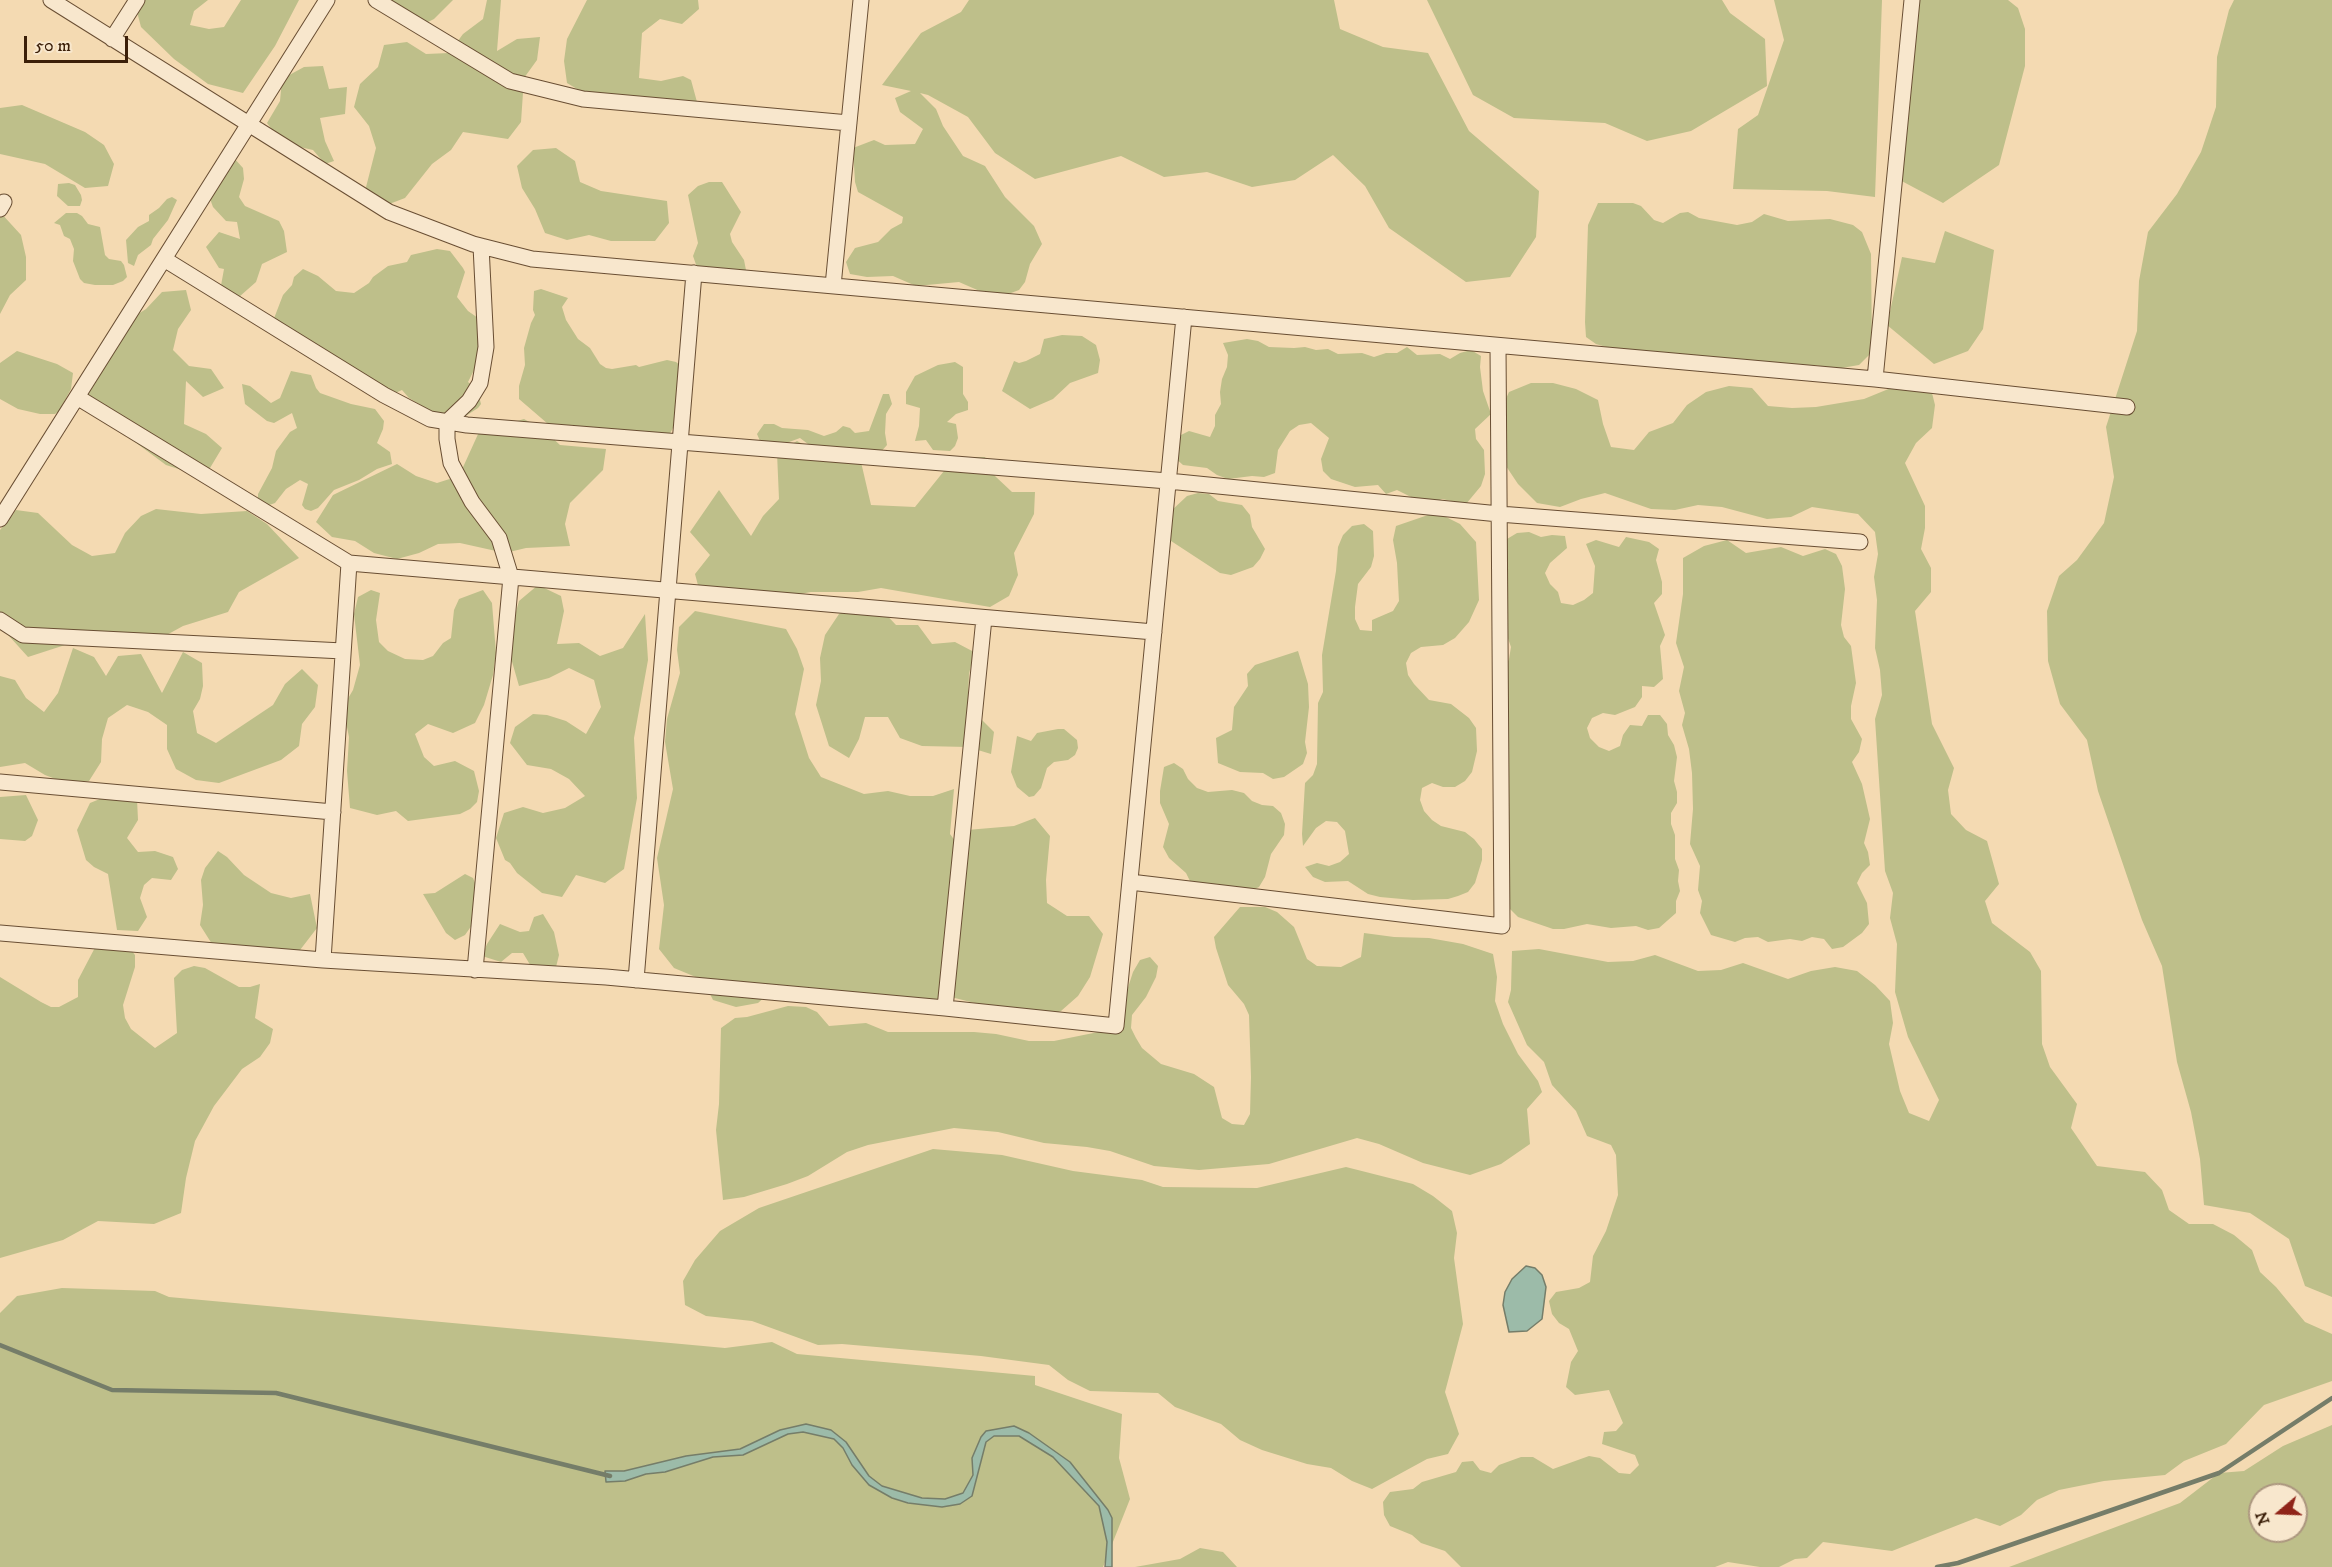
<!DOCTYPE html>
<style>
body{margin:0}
#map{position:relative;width:2332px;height:1567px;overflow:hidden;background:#f4dab2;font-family:"IM FELL DW Pica",serif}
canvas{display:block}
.north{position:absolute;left:2248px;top:1483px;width:60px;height:60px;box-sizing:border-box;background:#f8e7cd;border:2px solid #ac977f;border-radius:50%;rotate:251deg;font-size:16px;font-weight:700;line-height:24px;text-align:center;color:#3b1f09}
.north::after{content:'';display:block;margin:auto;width:21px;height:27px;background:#8f2418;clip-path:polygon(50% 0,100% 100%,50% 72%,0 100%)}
.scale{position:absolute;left:24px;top:36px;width:104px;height:27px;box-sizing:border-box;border:3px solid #3b1f09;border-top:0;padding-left:8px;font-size:18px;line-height:21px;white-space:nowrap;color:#3b1f09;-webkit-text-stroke:4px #f8e7cd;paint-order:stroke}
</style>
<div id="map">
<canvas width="2332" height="1567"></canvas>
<div class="north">N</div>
<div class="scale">50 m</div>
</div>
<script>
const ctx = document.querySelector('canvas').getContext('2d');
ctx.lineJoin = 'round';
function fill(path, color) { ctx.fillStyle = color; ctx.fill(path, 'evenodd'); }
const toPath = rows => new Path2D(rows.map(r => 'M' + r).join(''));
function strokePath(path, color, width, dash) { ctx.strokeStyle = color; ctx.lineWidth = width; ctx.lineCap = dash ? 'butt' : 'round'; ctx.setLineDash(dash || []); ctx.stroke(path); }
const green = toPath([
 [141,0,208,0,194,11,190,25,209,29,224,27,241,0,299,0,275,46,243,93,208,84,174,59,141,27,136,8],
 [386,0,453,0,434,19,414,29],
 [487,0,501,0,497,51,517,39,540,37,537,60,524,78,521,122,508,139,463,132,451,150,432,164,405,198,384,206,364,195,376,148,369,126,354,107,360,84,378,67,384,45,407,42,426,54,449,53,463,34,483,19],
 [587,0,698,0,699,9,682,24,660,19,642,33,639,78,661,81,683,76,691,80,697,102,587,95,567,83,564,61,567,39],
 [969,0,1334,0,1340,29,1383,47,1428,53,1469,131,1539,191,1536,237,1510,277,1466,282,1389,228,1365,186,1333,155,1295,180,1252,187,1207,172,1164,177,1121,156,1035,179,995,153,968,117,928,95,920,93,936,109,943,126,963,156,985,166,1005,197,1034,226,1042,244,1030,264,1025,282,1019,290,1011,293,991,296,959,282,916,286,893,276,867,277,850,274,846,262,855,248,878,242,891,229,902,223,903,217,858,192,855,182,853,148,874,140,885,145,915,144,923,129,900,112,895,98,911,91,882,85,921,33,961,12],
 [1427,0,1722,0,1730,13,1765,39,1767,86,1691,131,1647,141,1605,123,1514,118,1473,95],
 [1774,0,1882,0,1875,197,1827,191,1733,189,1738,129,1758,115,1784,40],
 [1917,0,2008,0,2018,8,2025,29,2025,66,1999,165,1943,203,1896,178],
 [2234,0,2332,0,2332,1297,2305,1286,2289,1239,2250,1213,2204,1205,2200,1159,2191,1112,2177,1062,2162,966,2142,920,2098,791,2087,740,2060,704,2048,661,2047,611,2059,576,2077,560,2104,523,2114,477,2106,427,2137,331,2139,281,2148,232,2177,194,2201,152,2216,107,2217,57,2229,10],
 [323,66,329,89,347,87,345,114,320,118,325,141,334,161,325,164,313,150,282,143,267,123,280,101,282,79,304,67],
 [22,105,85,132,104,145,114,164,108,186,85,188,45,164,0,154,0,108],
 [556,148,575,161,580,182,601,191,667,201,669,223,655,241,611,241,589,235,567,240,545,233,535,209,522,188,517,166,533,150],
 [233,157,243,168,244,179,239,197,245,206,279,221,284,231,287,252,262,264,256,282,239,297,220,291,224,269,219,268,206,247,219,232,240,239,237,222,226,221,213,207,206,188,216,160],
 [709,182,722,182,741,212,730,234,732,242,744,260,746,270,744,275,700,276,693,256,698,243,688,195,698,186],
 [69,183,75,185,81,195,82,200,80,206,68,206,57,196,58,184],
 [172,197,177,200,168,220,153,239,151,245,138,255,134,266,128,263,126,240,138,227,149,221,149,215,159,208,167,199],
 [1598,203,1633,203,1641,206,1654,220,1663,223,1680,213,1688,212,1699,218,1737,225,1752,222,1764,214,1788,221,1830,219,1853,225,1862,232,1871,254,1872,352,1859,365,1836,369,1815,365,1759,368,1623,352,1596,344,1586,337,1585,322,1588,225],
 [0,212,21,235,26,257,26,280,10,295,0,314],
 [66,213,77,213,82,216,88,224,100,227,105,255,109,259,121,261,124,265,127,277,123,281,113,285,95,285,84,283,80,279,73,261,74,249,70,239,64,236,60,225,54,223],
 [1945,231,1994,250,1983,329,1968,351,1934,364,1887,325,1902,257,1935,263],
 [437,249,450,251,463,268,465,272,457,297,468,311,478,318,484,343,475,368,468,382,477,389,481,404,478,408,461,419,437,415,409,398,402,390,391,395,273,321,283,295,292,285,294,277,303,269,318,276,336,291,354,293,369,283,373,277,388,266,407,262,411,255],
 [541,289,568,298,562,307,566,320,578,339,590,348,600,364,606,368,612,369,636,365,639,367,667,360,676,362,682,367,680,415,667,439,555,430,519,399,519,386,525,365,524,348,531,323,535,315,533,310,534,291],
 [186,290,191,310,178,329,173,350,189,366,211,369,224,388,203,397,186,381,184,424,206,434,222,448,210,468,188,472,166,465,85,405,82,381,127,321,146,309,162,292],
 [1062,335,1082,336,1096,345,1100,360,1098,373,1070,383,1053,399,1030,409,1002,391,1014,361,1019,363,1026,361,1040,354,1044,339],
 [1247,339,1258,341,1269,347,1294,348,1305,347,1316,350,1328,349,1338,354,1362,353,1374,357,1386,353,1397,353,1407,347,1417,355,1440,354,1450,359,1460,353,1471,350,1481,356,1480,367,1483,391,1491,414,1475,429,1476,439,1484,450,1485,474,1481,486,1466,504,1442,499,1432,503,1421,502,1397,490,1386,494,1378,485,1355,487,1331,479,1323,471,1321,459,1329,438,1311,423,1299,425,1290,431,1278,450,1275,473,1264,477,1252,476,1228,479,1217,475,1207,468,1183,465,1174,457,1175,445,1181,435,1189,431,1210,437,1215,426,1215,415,1221,404,1220,392,1222,379,1227,367,1228,355,1223,343],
 [17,351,57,364,73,373,71,389,59,411,55,414,40,414,18,409,0,399,0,363],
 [955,362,963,367,963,394,968,402,968,410,956,414,947,422,956,424,958,438,955,446,950,451,933,450,926,440,915,441,919,426,920,408,906,404,906,392,915,376,938,365],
 [291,371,311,375,316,388,320,393,351,404,375,409,384,421,383,429,377,443,390,452,392,464,377,469,359,480,334,490,318,508,311,511,305,509,302,505,308,484,300,480,286,489,275,503,258,509,258,494,272,468,276,451,290,432,297,428,292,413,274,423,267,421,245,404,242,384,250,386,271,403,280,398],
 [1908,381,1930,385,1935,405,1932,428,1916,443,1905,463,1925,506,1925,528,1921,549,1931,568,1931,592,1915,611,1932,724,1954,768,1948,790,1951,814,1966,830,1987,841,1999,884,1985,901,1992,923,2030,952,2041,971,2042,1044,2050,1067,2077,1104,2071,1128,2097,1166,2145,1172,2162,1190,2169,1210,2189,1224,2213,1224,2234,1235,2252,1250,2260,1272,2276,1287,2305,1322,2332,1334,2332,1381,2264,1405,2226,1444,2184,1461,2165,1475,2104,1481,2059,1490,2037,1500,2021,1515,2000,1526,1976,1518,1892,1551,1823,1542,1807,1558,1795,1559,1779,1567,1760,1567,1728,1562,1715,1567,1461,1567,1445,1551,1421,1543,1412,1535,1390,1526,1384,1515,1383,1502,1390,1492,1413,1489,1422,1482,1456,1472,1462,1462,1473,1461,1480,1470,1491,1473,1499,1465,1521,1457,1533,1457,1553,1469,1589,1456,1600,1458,1619,1473,1630,1474,1639,1465,1635,1455,1602,1444,1604,1432,1616,1431,1623,1423,1609,1390,1575,1395,1566,1387,1571,1362,1578,1351,1569,1329,1559,1323,1552,1314,1549,1301,1556,1292,1579,1288,1590,1282,1593,1256,1606,1231,1618,1195,1616,1155,1611,1145,1587,1136,1576,1111,1552,1085,1544,1062,1527,1045,1508,1002,1511,990,1512,951,1539,949,1608,962,1633,961,1655,955,1698,971,1721,970,1743,963,1788,979,1811,971,1835,967,1857,971,1875,985,1890,1001,1893,1023,1889,1044,1900,1091,1909,1113,1929,1121,1939,1100,1908,1037,1895,992,1897,944,1890,918,1893,893,1885,871,1875,719,1882,695,1880,670,1875,648,1877,600,1874,577,1878,554,1875,532,1858,514,1812,507,1791,517,1767,519,1722,507,1698,505,1675,510,1651,509,1605,493,1581,499,1560,507,1537,503,1518,484,1504,463,1499,414,1509,392,1531,383,1553,383,1576,389,1598,400,1603,424,1611,447,1634,450,1649,432,1673,423,1687,405,1706,392,1729,386,1752,388,1768,406,1792,408,1816,407,1864,399],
 [883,394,889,394,892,404,886,414,885,433,887,445,879,454,859,453,808,444,800,438,781,445,760,441,757,434,764,424,774,424,782,428,808,430,824,436,836,432,843,426,850,428,855,433,869,431],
 [524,419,544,430,560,445,606,449,603,470,570,503,565,524,570,546,526,548,505,553,460,543,438,544,419,553,397,559,374,553,355,541,332,537,316,522,333,495,397,464,416,476,437,483,459,476,479,432],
 [797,441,817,452,861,462,871,505,915,507,944,471,963,457,985,457,995,476,1012,492,1035,492,1034,514,1014,553,1018,575,1009,596,990,607,881,588,858,592,811,592,767,600,699,589,695,574,710,555,690,532,719,490,751,536,763,516,779,499,777,453],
 [1198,493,1209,494,1218,501,1242,505,1250,515,1252,527,1265,549,1260,559,1253,567,1231,575,1220,573,1168,539,1170,512,1187,496],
 [156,509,201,514,247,511,267,524,299,558,239,592,228,612,183,626,163,637,141,637,118,632,96,635,28,657,0,626,0,530,16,510,38,513,72,545,92,556,115,553,125,533,141,516],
 [1440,514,1460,524,1476,542,1479,600,1469,622,1455,638,1443,645,1421,647,1411,653,1406,663,1408,675,1414,684,1429,700,1451,704,1469,718,1476,728,1477,751,1472,772,1465,781,1455,787,1443,787,1432,783,1422,788,1420,800,1424,811,1432,820,1441,826,1465,832,1474,839,1482,849,1482,860,1475,883,1468,892,1458,896,1448,899,1413,900,1380,897,1368,894,1348,881,1325,882,1313,877,1305,867,1317,863,1329,866,1340,862,1349,854,1345,831,1337,822,1326,821,1316,828,1303,846,1302,834,1305,783,1313,775,1317,764,1318,703,1323,692,1322,655,1336,571,1338,547,1343,535,1352,526,1364,524,1373,531,1374,556,1371,567,1358,584,1355,607,1355,619,1360,630,1372,631,1372,620,1393,611,1399,601,1397,563,1393,540,1396,526,1428,515],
 [1529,532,1541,537,1552,535,1565,536,1567,548,1550,563,1545,573,1550,584,1558,592,1561,603,1573,605,1584,600,1593,593,1595,566,1586,544,1596,540,1619,547,1626,537,1649,542,1659,549,1656,560,1662,582,1662,594,1654,603,1665,635,1660,646,1663,679,1654,687,1642,686,1642,697,1635,707,1615,715,1603,713,1592,718,1587,728,1590,738,1599,747,1609,751,1620,746,1623,735,1630,725,1642,726,1648,715,1660,715,1667,724,1668,735,1674,745,1677,757,1674,781,1677,792,1677,803,1671,813,1671,824,1675,835,1675,859,1679,870,1678,881,1680,891,1676,901,1676,913,1659,928,1648,930,1636,926,1611,928,1587,924,1564,929,1553,929,1518,917,1510,909,1505,897,1500,682,1509,659,1511,647,1499,613,1508,590,1502,563,1507,539,1517,533],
 [1727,540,1746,553,1781,547,1803,556,1825,549,1836,554,1842,566,1845,589,1841,625,1844,637,1851,646,1856,683,1851,706,1851,719,1862,739,1859,752,1852,762,1862,784,1870,819,1864,843,1868,852,1870,865,1862,873,1857,883,1867,903,1869,924,1862,933,1843,947,1832,949,1824,939,1812,937,1802,941,1790,939,1768,942,1758,937,1745,938,1735,942,1711,935,1700,913,1702,901,1698,890,1700,866,1690,844,1693,809,1692,773,1689,749,1682,725,1685,713,1679,691,1684,667,1676,643,1683,594,1683,558,1704,546],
 [538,585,561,596,564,611,557,644,579,643,600,656,623,648,645,614,648,660,634,738,637,798,624,869,605,883,576,875,562,897,542,893,517,873,510,863,505,860,496,838,504,813,523,807,543,813,565,808,585,796,569,779,551,769,527,765,510,743,515,727,533,714,547,715,566,721,586,734,601,707,594,680,569,668,549,678,519,686,507,644,519,601],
 [371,590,380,593,376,620,379,642,388,651,405,659,423,660,433,656,443,643,451,638,454,610,459,599,483,590,492,603,496,653,493,675,484,705,475,723,453,733,428,724,415,734,424,757,434,766,455,761,474,771,479,791,477,802,470,809,460,814,408,821,396,811,377,815,350,808,347,771,349,737,343,707,353,690,360,665,354,614,358,597],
 [859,604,881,609,896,625,918,625,932,644,955,642,974,652,969,674,968,697,978,716,994,732,991,754,968,747,922,746,900,738,888,717,865,717,859,739,849,758,829,746,816,705,821,681,820,658,825,635,839,614],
 [695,611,786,629,797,649,804,669,795,714,809,758,821,777,864,794,888,791,910,796,933,796,954,789,950,834,963,852,967,830,1014,826,1035,818,1050,836,1046,880,1047,903,1067,916,1089,916,1103,934,1090,977,1078,996,1061,1011,1038,1019,951,997,906,1005,816,998,797,986,775,988,758,1003,736,1007,713,1000,703,980,674,968,659,949,664,905,657,858,673,789,665,742,667,719,680,673,677,650,679,627],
 [73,648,94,657,106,676,118,656,141,654,162,693,183,652,202,663,203,686,200,699,193,711,197,733,216,743,273,705,285,684,302,669,318,685,315,707,302,724,299,746,281,760,219,783,196,780,176,769,167,749,167,725,148,712,127,705,108,718,102,739,101,762,89,781,66,783,45,775,25,763,0,767,0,676,15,680,26,698,44,712,58,693],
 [1298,651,1308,684,1309,707,1305,742,1307,753,1303,764,1284,777,1273,779,1263,773,1240,772,1218,763,1216,738,1232,730,1234,707,1248,686,1247,674,1255,665],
 [1058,729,1064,729,1077,740,1078,748,1075,755,1068,760,1054,762,1047,768,1041,788,1034,796,1029,797,1017,787,1011,772,1017,736,1031,741,1037,733],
 [1174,763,1183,769,1188,779,1197,788,1208,792,1232,790,1244,793,1252,801,1262,805,1273,806,1281,813,1285,824,1284,835,1271,854,1265,877,1259,887,1248,892,1191,883,1186,873,1169,858,1163,847,1169,824,1160,803,1160,791,1164,767],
 [117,792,137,799,138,820,127,838,138,852,155,851,173,857,178,869,171,880,152,878,144,885,140,898,147,917,138,931,117,930,108,874,94,867,86,860,77,830,90,803],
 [26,795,38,820,32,836,25,841,0,839,0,797],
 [218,851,227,857,244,875,271,893,291,898,310,894,317,928,300,950,267,958,212,944,200,925,203,905,201,880,205,868],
 [465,874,473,878,480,895,472,925,465,935,455,940,446,933,423,894,435,893],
 [1240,907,1265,907,1277,912,1294,927,1307,959,1317,966,1341,967,1361,957,1364,933,1394,937,1429,938,1463,944,1493,954,1497,977,1495,1001,1503,1024,1518,1054,1538,1081,1542,1092,1527,1109,1530,1144,1501,1164,1470,1175,1423,1163,1379,1144,1357,1138,1269,1164,1199,1170,1154,1166,1110,1151,1087,1147,1044,1143,998,1132,954,1128,868,1145,847,1152,808,1176,787,1184,744,1197,723,1200,716,1130,719,1104,721,1028,735,1018,747,1017,788,1006,806,1007,817,1012,829,1026,866,1023,888,1032,974,1032,996,1034,1029,1041,1054,1041,1118,1028,1122,1006,1133,972,1140,960,1150,957,1158,966,1156,977,1146,997,1132,1015,1131,1028,1136,1038,1142,1048,1161,1064,1194,1074,1214,1087,1222,1118,1232,1124,1244,1125,1250,1114,1251,1077,1249,1015,1244,1004,1228,985,1216,948,1214,937],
 [543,914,554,932,559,955,555,971,532,968,523,953,512,953,501,962,482,956,487,944,500,924,520,932,529,931,534,917],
 [121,937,135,955,135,967,123,1005,125,1018,131,1029,155,1048,177,1033,174,978,182,970,194,966,205,968,239,987,250,987,260,984,255,1018,273,1029,270,1043,260,1057,242,1069,214,1106,195,1141,186,1178,181,1213,154,1224,98,1221,63,1240,0,1258,0,977,41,1002,51,1007,59,1007,78,997,78,980,100,938],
 [933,1149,1002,1155,1073,1171,1142,1180,1163,1187,1257,1188,1346,1167,1413,1184,1433,1196,1452,1211,1457,1233,1454,1258,1463,1324,1445,1392,1459,1434,1448,1454,1427,1459,1372,1489,1352,1481,1331,1468,1307,1464,1262,1450,1240,1440,1221,1424,1175,1407,1158,1393,1090,1391,1068,1380,1049,1365,981,1356,842,1344,818,1345,752,1321,706,1316,685,1305,683,1281,695,1260,720,1231,759,1208],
 [62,1288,155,1291,169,1297,725,1348,772,1342,797,1354,1035,1376,1035,1385,1122,1414,1119,1458,1130,1499,1103,1567,0,1567,0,1313,17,1296],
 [2332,1425,2332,1567,2009,1567,2180,1503,2219,1473,2244,1471,2283,1446],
 [2260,1495,2296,1495,2296,1531,2260,1531],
 [1200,1548,1223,1552,1237,1567,1135,1567,1180,1559]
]);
const water = toPath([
 [1526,1266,1535,1268,1542,1275,1546,1287,1542,1319,1527,1331,1509,1332,1503,1305,1505,1292,1512,1279,1526,1266],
 [806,1424,831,1430,846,1442,869,1476,882,1486,922,1498,945,1499,963,1493,973,1475,972,1458,981,1437,986,1431,1014,1426,1029,1433,1070,1462,1108,1510,1112,1518,1112,1567,1105,1567,1107,1542,1099,1506,1053,1457,1019,1436,994,1436,986,1442,972,1496,960,1504,942,1507,908,1503,892,1498,869,1485,852,1465,843,1448,834,1439,803,1432,788,1434,743,1455,713,1457,665,1472,646,1474,625,1481,606,1482,605,1471,624,1471,686,1456,740,1449,780,1430,806,1424]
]);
const stream = toPath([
 [0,1345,112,1390,276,1393,610,1476],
 [1937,1567,1958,1563,2219,1473,2332,1398]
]);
const street = toPath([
 [51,0,389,212,473,244,532,259,1875,379,2127,407],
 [376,0,510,81,583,99,849,123],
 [112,39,137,0],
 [0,209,4,202],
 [164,259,384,395,430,419,467,425,1168,481,1499,514,1860,542],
 [833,286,861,0],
 [1875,379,1912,0],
 [77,397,349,563,1154,632],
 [0,519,327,0],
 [0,620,23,635,343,651],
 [0,782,333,812],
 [1130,882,1502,926,1498,346],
 [0,933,323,960,606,977,945,1008,1116,1026,1184,317],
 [323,960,349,563],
 [475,970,511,577,499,538,472,502,451,463,447,439,447,422,469,401,480,383,486,347,481,246],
 [636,980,694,273],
 [945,1008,984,618]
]);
fill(green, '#bebf8a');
fill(water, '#9cbba9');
strokePath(water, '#757d69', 1.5);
strokePath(stream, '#757d69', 4.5);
strokePath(street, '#694e33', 17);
strokePath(street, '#f8e7cd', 15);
</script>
